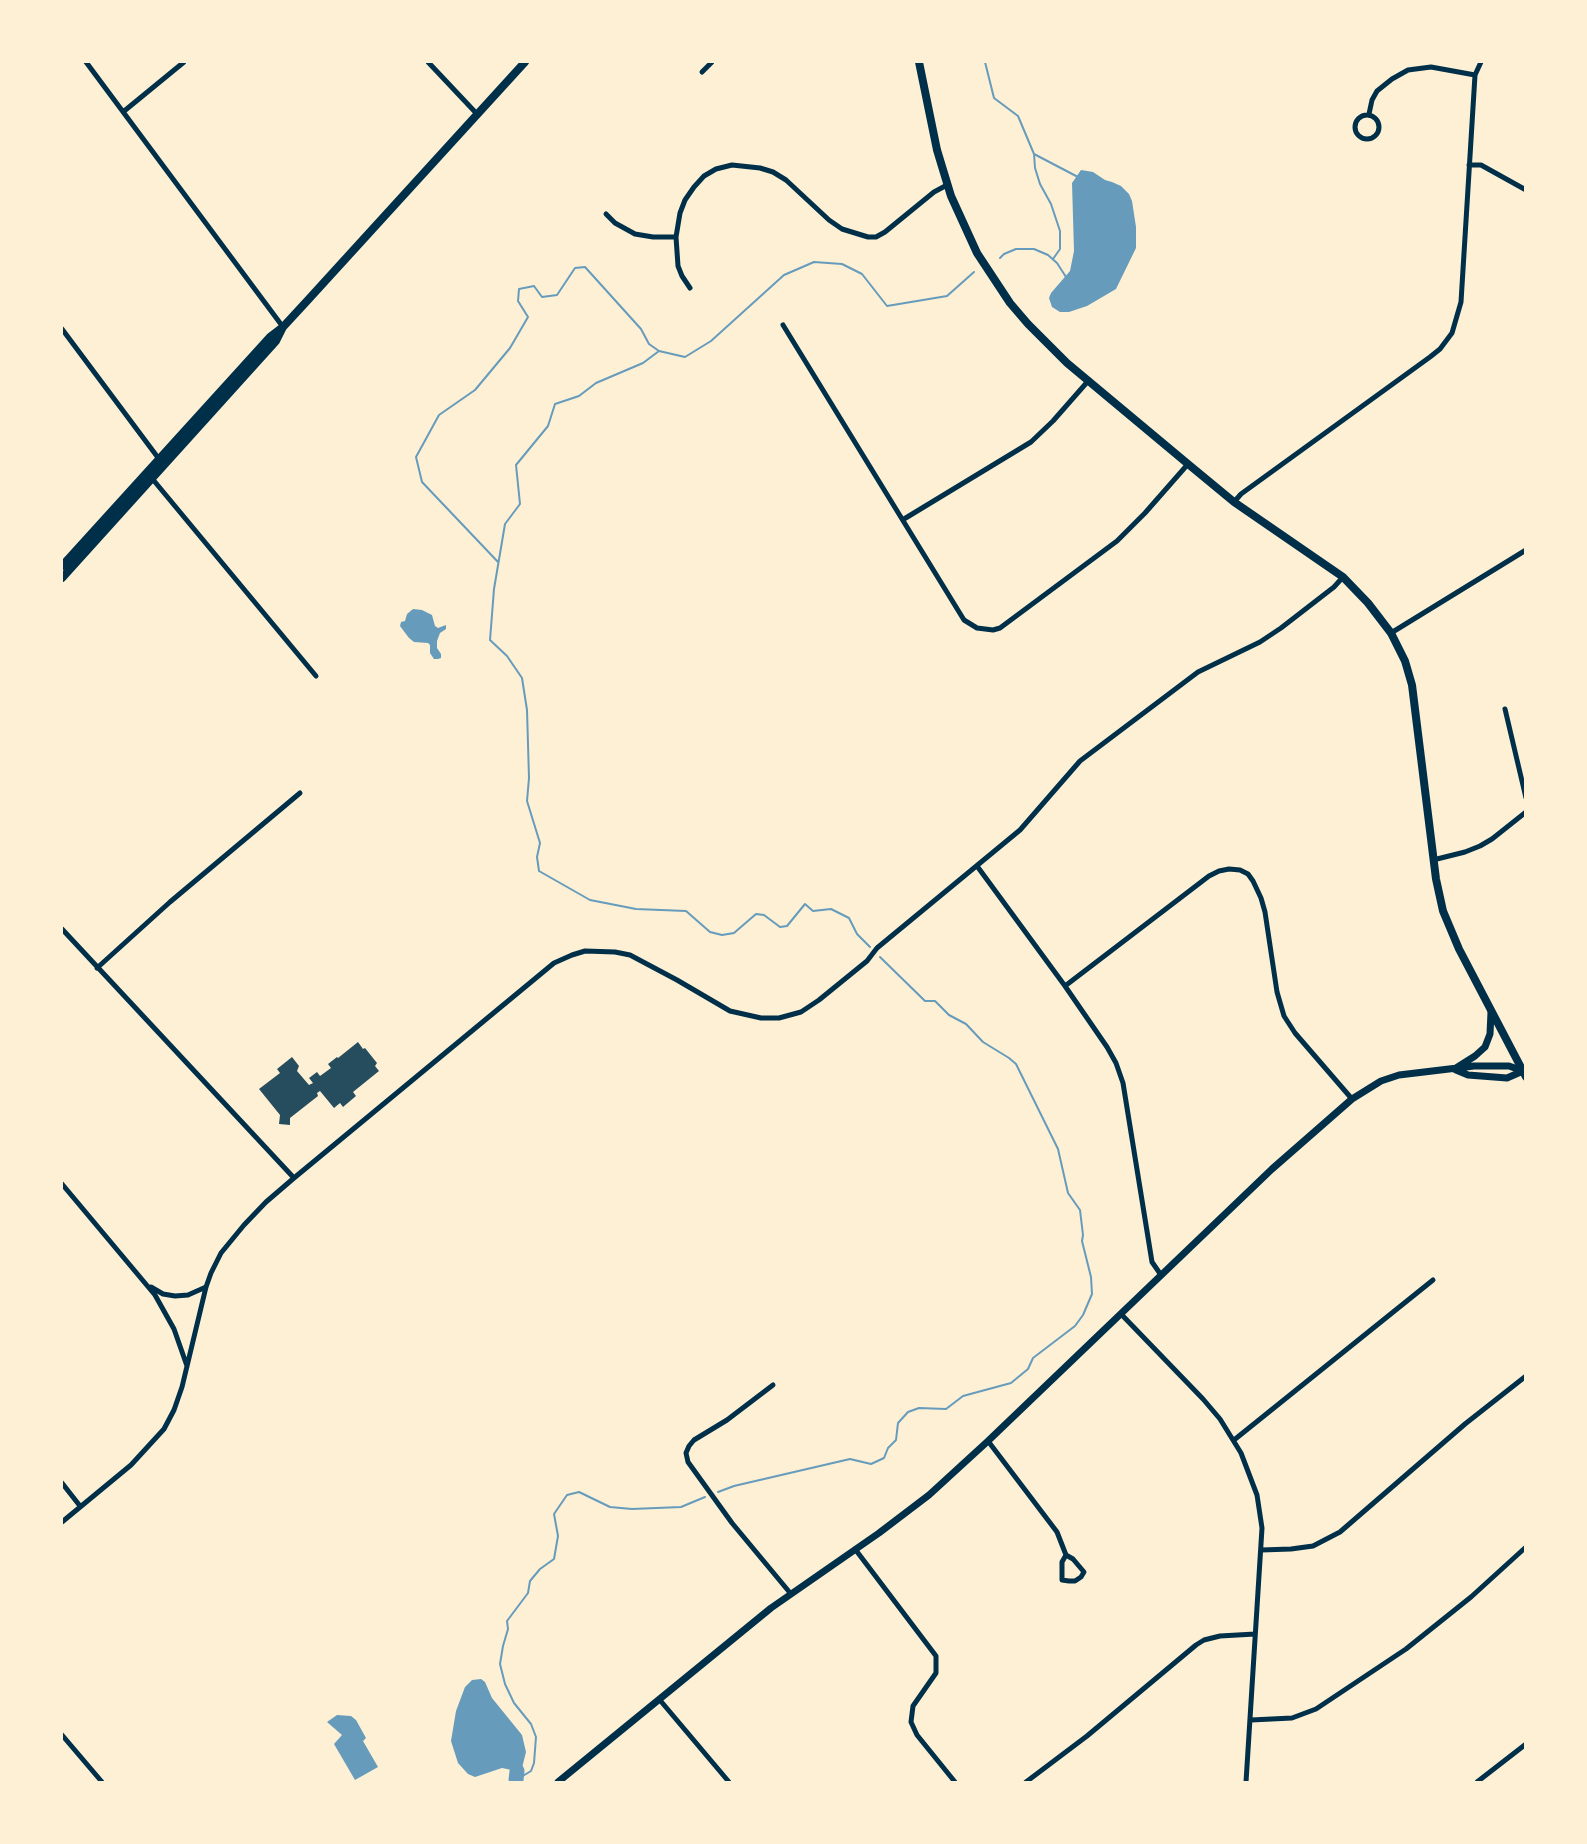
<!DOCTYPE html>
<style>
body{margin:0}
#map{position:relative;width:1587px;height:1844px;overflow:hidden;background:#fdf0d5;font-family:"Open Sans",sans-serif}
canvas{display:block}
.frame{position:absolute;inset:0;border:63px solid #fdf0d5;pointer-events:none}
</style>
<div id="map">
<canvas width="1587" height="1844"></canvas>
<div class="frame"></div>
</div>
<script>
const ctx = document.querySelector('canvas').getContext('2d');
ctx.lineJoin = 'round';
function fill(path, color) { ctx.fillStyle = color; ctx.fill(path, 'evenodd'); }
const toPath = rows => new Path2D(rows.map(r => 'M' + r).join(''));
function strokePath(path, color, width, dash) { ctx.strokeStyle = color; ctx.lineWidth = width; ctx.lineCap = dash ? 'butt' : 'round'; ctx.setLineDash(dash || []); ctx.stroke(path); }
const water = toPath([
 [1081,170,1093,172,1105,180,1112,182,1121,186,1129,194,1132,201,1136,227,1136,248,1116,289,1087,306,1069,312,1060,312,1052,307,1049,298,1051,293,1070,271,1074,251,1072,183],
 [413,609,422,610,432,615,435,626,438,628,446,625,446,629,440,633,437,641,437,648,441,654,441,658,438,659,434,659,430,653,430,645,428,643,414,642,409,638,400,626,401,622,405,621,407,614],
 [481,1679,485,1682,492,1698,522,1735,526,1752,521,1772,502,1768,475,1777,468,1774,458,1763,451,1741,456,1711,465,1687,472,1680],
 [337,1715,351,1716,356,1720,366,1738,363,1741,378,1767,355,1780,334,1744,342,1735,327,1722]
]);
const stream = toPath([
 [985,62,994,98,1018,116,1034,154,1078,177],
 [1034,154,1035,168,1040,184,1051,204,1060,231,1060,249,1053,259],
 [1000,258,1004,254,1016,249,1034,249,1048,255,1057,263,1066,277],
 [498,562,422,482,416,457,439,415,475,390,510,348,528,317,518,301,519,289,534,286,542,297,557,295,575,268,585,267,641,329,649,344,659,351],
 [870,947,857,934,849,918,831,909,813,911,805,904,787,926,780,927,764,915,756,914,734,933,722,935,710,932,686,911,636,909,590,900,539,871,537,857,540,843,527,801,529,778,527,710,522,678,507,656,490,640,494,589,505,524,520,504,516,465,548,426,555,404,579,396,596,383,643,363,659,351,685,357,711,341,784,275,814,262,842,264,862,274,887,306,947,296,974,272],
 [718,1492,734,1486,850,1459,871,1464,884,1458,888,1448,896,1440,898,1423,908,1412,919,1408,946,1409,963,1396,1011,1383,1028,1369,1033,1358,1075,1326,1083,1315,1092,1294,1091,1277,1082,1241,1083,1235,1080,1210,1068,1193,1058,1149,1016,1064,1009,1058,983,1042,966,1024,949,1015,935,1001,925,1001,880,957],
 [516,1782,516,1780,531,1771,534,1763,536,1737,531,1724,514,1703,505,1684,500,1664,503,1646,508,1629,507,1621,528,1593,530,1581,540,1569,554,1559,558,1536,554,1514,567,1495,579,1492,610,1507,632,1509,681,1507,705,1497]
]);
const river = toPath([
 [516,1780,517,1771]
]);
const building = toPath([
 [358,1042,363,1049,365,1048,377,1063,375,1066,379,1071,353,1092,356,1096,343,1107,340,1103,334,1108,320,1091,317,1093,318,1096,290,1118,290,1125,279,1124,280,1115,259,1089,280,1073,277,1069,292,1057,299,1066,297,1071,309,1085,313,1083,309,1078,317,1072,320,1076,331,1068,328,1064,337,1057,338,1058]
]);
const minor = toPath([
 [86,62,283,327],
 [428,62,477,114],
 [702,72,712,62],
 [123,112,184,62],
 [1369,114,1372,100,1377,91,1392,79,1408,70,1431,67,1475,75],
 '1355 127a12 12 0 1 1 24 0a12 12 0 1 1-24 0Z',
 [1469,165,1481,165,1526,190],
 [606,214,615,223,635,234,653,237,676,237],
 [690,288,682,276,678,266,676,237,680,213,685,200,694,187,704,176,716,169,732,165,760,168,773,172,786,180,829,220,842,229,868,237,876,237,885,232,934,192,947,185],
 [783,325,964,620,977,628,993,630,1000,628,1117,541,1145,513,1188,464],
 [62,329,159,459],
 [150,476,316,676],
 [1234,502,1241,494,1430,357,1440,349,1452,333,1461,302,1475,75,1481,62],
 [904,519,1031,442,1053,421,1089,380],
 [1391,633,1526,550],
 [1505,709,1526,798],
 [1433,860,1465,852,1480,846,1492,839,1526,812],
 [977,866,1065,986,1107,1047,1116,1063,1123,1083,1152,1262,1161,1275],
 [62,929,294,1178],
 [97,968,170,902,300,793],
 [1065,986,1209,876,1219,871,1229,869,1240,870,1248,874,1253,881,1261,898,1265,912,1277,992,1284,1016,1295,1033,1352,1099],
 [62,1184,155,1295,174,1329,187,1366],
 [151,1287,163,1294,175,1296,188,1295,206,1287],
 [1121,1314,1203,1399,1220,1419,1241,1453,1257,1495,1262,1528,1246,1782],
 [773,1385,727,1420,694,1440,689,1446,686,1453,688,1462,732,1523,791,1594],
 [1234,1440,1433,1280],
 [988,1441,1057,1532,1066,1555,1062,1562,1062,1580,1069,1581,1075,1581,1081,1577,1084,1572,1073,1559,1066,1555],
 [62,1483,80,1506],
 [62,1522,131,1465,164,1429,174,1410,182,1387,206,1287,211,1273,221,1253,244,1225,266,1202,294,1178,554,963,572,955,585,951,615,952,630,955,677,980,730,1011,761,1018,779,1018,801,1012,819,1000,867,961,877,948,1020,830,1080,761,1198,672,1260,642,1281,628,1334,587,1343,577],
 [855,1549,936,1656,936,1673,913,1706,911,1722,917,1735,955,1782],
 [1261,1550,1291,1549,1313,1546,1340,1532,1465,1424,1526,1376],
 [659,1699,729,1782],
 [1251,1720,1292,1718,1316,1709,1406,1649,1471,1597,1526,1547],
 [62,1735,102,1782],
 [1026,1782,1087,1736,1196,1645,1204,1640,1220,1636,1255,1634],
 [1477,1782,1526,1744]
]);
const tertiary = toPath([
 [1456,1068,1475,1056,1485,1047,1490,1034,1491,1012],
 [1456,1070,1468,1075,1507,1078,1523,1071],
 [558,1782,771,1608,879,1533,929,1495,988,1441,1272,1169,1352,1099,1381,1081,1399,1075,1474,1066,1509,1066,1523,1071]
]);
const secondary = toPath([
 [919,62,937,150,951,196,977,253,1010,303,1028,324,1067,363,1188,464,1234,502,1343,577,1368,603,1391,633,1405,661,1412,685,1436,879,1443,911,1459,949,1526,1077]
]);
const primary = toPath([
 [62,566,270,337,283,327,307,301,525,62],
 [62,578,276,341,283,327]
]);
fill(water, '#669bbc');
strokePath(stream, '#669bbc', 2);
strokePath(river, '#669bbc', 15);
fill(building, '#264d5e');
strokePath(minor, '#003049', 5);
strokePath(tertiary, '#003049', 7);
strokePath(secondary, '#003049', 8);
strokePath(primary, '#003049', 8);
</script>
